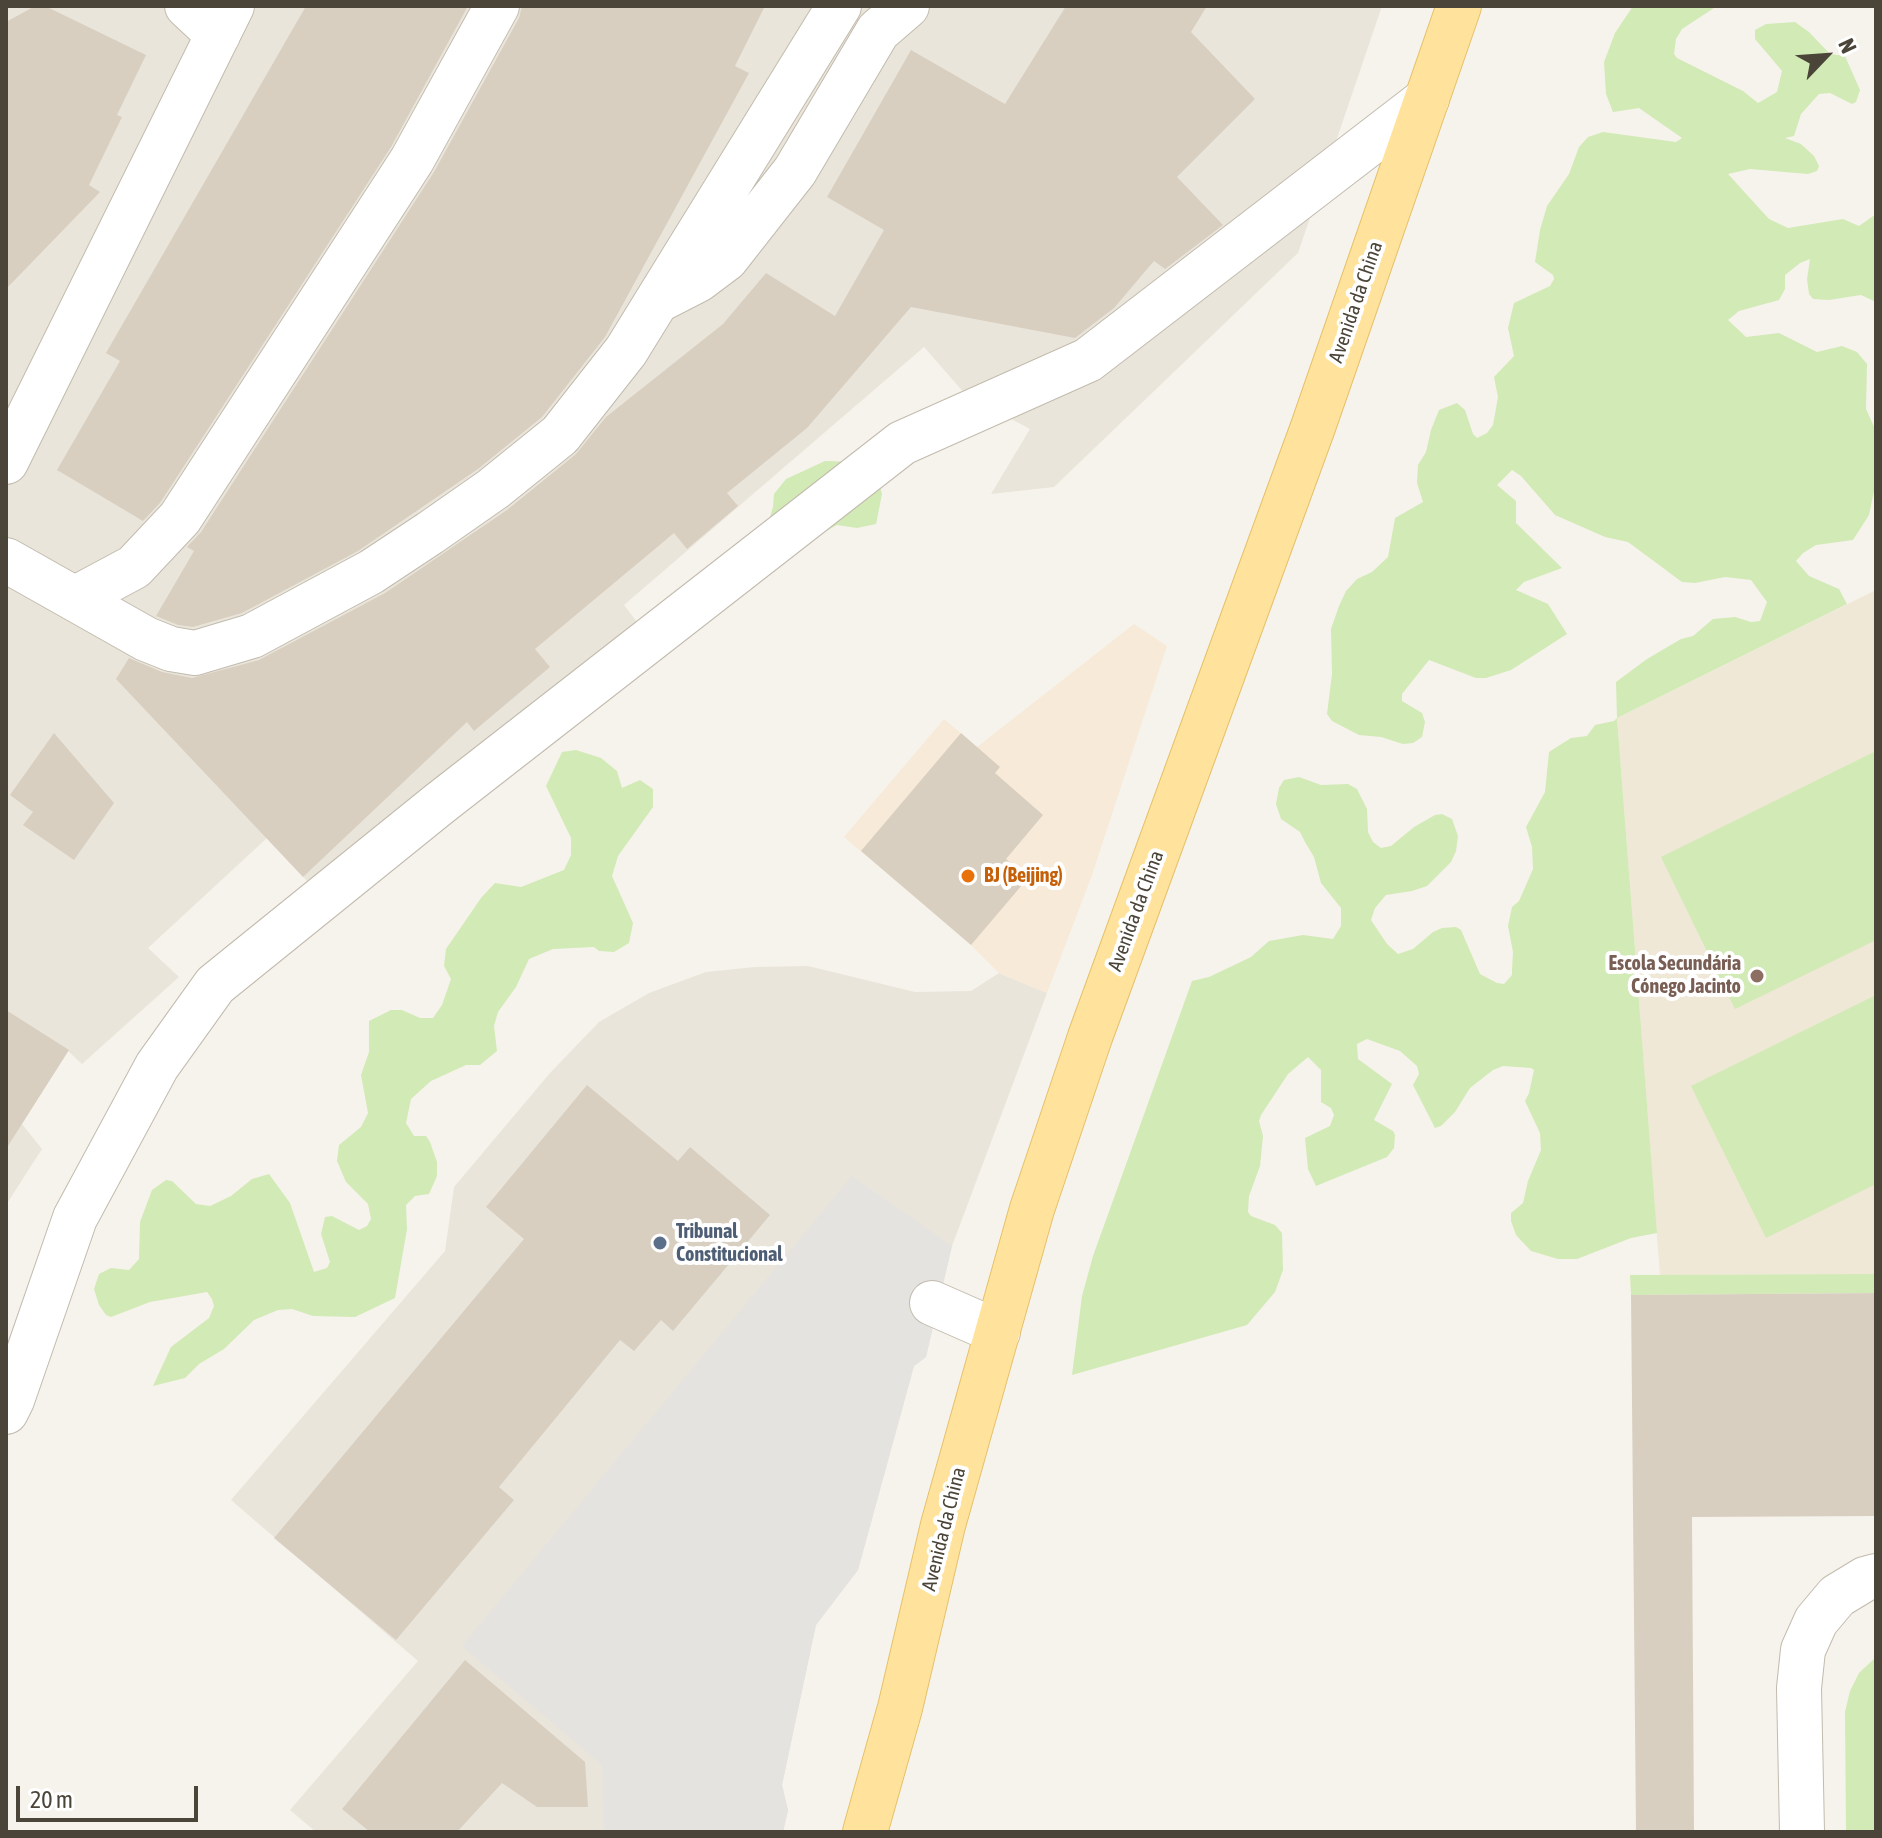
<!DOCTYPE html>
<meta charset="utf-8">
<style>
body{margin:0}
#map{position:relative;width:1882px;height:1838px;overflow:hidden;background:#f6f3ec;font-family:"Asap Condensed",sans-serif}
canvas{display:block}
.frame{position:absolute;inset:0;border:8px solid #4b4439;pointer-events:none}
.north{position:absolute;left:1786px;top:16px;width:80px;height:80px;-webkit-text-stroke:6px #fff;paint-order:stroke;rotate:65deg;font-size:22px;font-weight:700;line-height:32px;text-align:center;color:#4b4439}
.north::after{content:'';display:block;margin:auto;width:28px;height:36px;background:#4b4439;clip-path:polygon(50% 0,100% 100%,50% 72%,0 100%)}
.scale{position:absolute;left:16px;top:1786px;width:182px;height:36px;box-sizing:border-box;border:4px solid #4b4439;border-top:0;padding-left:10px;font-size:24px;line-height:28px;white-space:nowrap;color:#4b4439;-webkit-text-stroke:6px #fff;paint-order:stroke}
</style>
<div id="map">
<canvas width="1882" height="1838"></canvas>
<div class="frame"></div>
<div class="north">N</div>
<div class="scale">20 m</div>
</div>
<script>
const ctx = document.querySelector('canvas').getContext('2d');
ctx.lineJoin = 'round';
function fill(path, color) { ctx.fillStyle = color; ctx.fill(path, 'evenodd'); }
const toPath = rows => new Path2D(rows.map(r => 'M' + r).join(''));
function strokePath(path, color, width, dash) { ctx.strokeStyle = color; ctx.lineWidth = width; ctx.lineCap = dash ? 'butt' : 'round'; ctx.setLineDash(dash || []); ctx.stroke(path); }
function write(font, color, halo, rows, align = 'center') {
  ctx.font = font + ' "Asap Condensed",sans-serif'; ctx.lineWidth = 8; ctx.setLineDash([]); ctx.textBaseline = 'middle'; ctx.strokeStyle = halo; ctx.fillStyle = color; for (const [text, x, y, turn = 0] of rows) {
    ctx.save(); ctx.translate(x, y); ctx.rotate((+turn || 0) * Math.PI / 180); ctx.textAlign = isNaN(turn) ? turn : align; if (halo) ctx.strokeText(text, 0, 0); ctx.fillText(text, 0, 0); ctx.restore();
  }
}
const residential = toPath([
 [6,6,1382,6,1298,253,1054,487,991,494,1030,429,966,395,924,347,624,605,640,626,322,897,267,838,148,948,179,977,82,1064,68,1051,22,1124,42,1149,6,1205],
 [808,966,915,992,971,991,999,973,1047,993,952,1246,926,1357,914,1366,858,1570,816,1625,782,1785,788,1810,783,1832,316,1832,290,1810,418,1661,231,1500,445,1251,454,1187,550,1073,599,1022,649,993,706,972,755,967]
]);
const commercial = toPath([
 [1134,624,1167,646,1092,875,1047,993,999,973,971,945,844,837,944,719,977,747]
]);
const education = toPath([
 [1876,590,1876,1274,1660,1275,1617,718]
]);
const green = toPath([
 [1633,6,1717,6,1682,29,1676,39,1674,54,1677,58,1743,91,1758,103,1777,92,1782,71,1755,39,1755,30,1766,24,1795,22,1809,32,1830,54,1845,56,1860,90,1856,102,1852,104,1830,93,1819,94,1801,114,1794,136,1785,138,1801,144,1814,156,1819,166,1817,171,1808,174,1750,169,1728,174,1769,219,1788,228,1843,219,1859,226,1876,214,1876,302,1861,295,1829,300,1813,299,1809,294,1807,279,1810,259,1800,263,1785,275,1785,289,1779,300,1739,311,1728,320,1746,337,1779,333,1817,352,1842,346,1857,352,1867,364,1866,409,1876,431,1876,482,1869,515,1853,540,1816,545,1803,553,1796,561,1809,576,1839,589,1847,604,1617,718,1657,1233,1631,1238,1577,1259,1558,1259,1531,1251,1516,1235,1511,1221,1511,1213,1523,1203,1528,1181,1541,1150,1540,1133,1525,1101,1529,1093,1534,1070,1531,1068,1503,1066,1493,1070,1470,1088,1455,1112,1441,1126,1435,1128,1413,1085,1419,1074,1417,1066,1400,1051,1367,1039,1357,1044,1358,1059,1392,1084,1374,1120,1393,1131,1395,1135,1394,1148,1387,1157,1316,1186,1308,1169,1305,1138,1330,1126,1334,1115,1331,1108,1321,1102,1321,1070,1308,1057,1288,1074,1261,1115,1259,1121,1263,1136,1260,1166,1249,1196,1248,1212,1251,1216,1275,1225,1282,1233,1283,1270,1275,1292,1247,1325,1072,1375,1082,1296,1093,1256,1192,981,1209,977,1251,957,1269,941,1303,935,1333,939,1341,926,1341,908,1321,883,1314,857,1305,842,1300,832,1281,819,1276,804,1279,788,1284,780,1299,777,1321,785,1348,784,1357,789,1367,809,1368,832,1373,842,1381,848,1391,846,1414,827,1435,815,1442,814,1452,819,1458,836,1456,851,1451,862,1427,886,1412,891,1386,895,1375,908,1371,920,1387,944,1398,954,1413,949,1433,932,1442,928,1456,927,1461,930,1480,974,1497,983,1504,984,1512,975,1512,970,1513,952,1508,926,1512,907,1519,901,1533,869,1532,847,1526,827,1545,792,1549,752,1571,738,1587,736,1595,725,1614,721,1617,718,1616,682,1647,659,1681,639,1693,636,1713,619,1735,617,1751,622,1760,621,1767,602,1751,580,1725,577,1695,583,1682,582,1628,542,1605,537,1555,515,1521,476,1512,470,1497,485,1516,501,1516,523,1562,568,1524,582,1516,590,1548,604,1567,634,1511,670,1486,678,1476,678,1429,660,1402,694,1402,701,1422,713,1425,722,1422,737,1413,743,1403,744,1381,737,1359,735,1332,721,1327,714,1332,674,1331,629,1339,606,1346,591,1357,579,1372,572,1388,557,1395,518,1423,502,1417,483,1418,465,1426,452,1431,430,1439,410,1457,403,1465,410,1473,434,1477,438,1487,433,1493,425,1498,397,1494,377,1514,356,1508,328,1514,303,1550,286,1554,279,1553,275,1535,262,1540,230,1547,206,1569,174,1579,147,1588,137,1603,132,1676,142,1682,138,1639,108,1613,112,1606,94,1604,62,1615,33],
 [825,461,862,462,878,478,882,494,876,524,857,528,837,525,812,539,762,543,773,507,774,494,786,479],
 [576,750,601,758,617,771,622,788,640,780,653,789,653,807,618,856,612,876,633,923,629,943,614,952,599,951,594,947,553,949,529,959,516,987,498,1012,494,1026,497,1051,480,1065,466,1065,431,1081,411,1099,406,1123,414,1136,426,1136,430,1142,437,1162,437,1176,429,1194,415,1196,406,1205,407,1229,395,1298,355,1317,313,1316,292,1309,278,1310,254,1320,224,1349,199,1364,185,1378,153,1386,171,1347,209,1318,214,1306,212,1299,207,1292,150,1302,111,1317,106,1315,99,1305,94,1289,99,1274,111,1268,129,1270,139,1259,140,1222,152,1190,166,1180,172,1181,196,1204,210,1206,231,1196,252,1179,269,1174,290,1203,314,1272,327,1268,330,1262,321,1234,325,1217,332,1216,359,1230,367,1226,371,1219,368,1204,346,1182,337,1161,339,1145,361,1127,368,1113,361,1075,369,1052,369,1021,391,1010,402,1010,420,1018,433,1018,442,1005,451,979,444,966,446,949,481,898,495,883,521,887,564,870,571,855,571,838,546,786,562,752],
 [1876,751,1876,940,1735,1009,1661,857],
 [1876,995,1876,1184,1766,1238,1691,1086],
 [1876,1274,1876,1293,1631,1295,1630,1275],
 [1876,1657,1876,1832,1846,1832,1845,1712,1850,1691,1859,1673]
]);
const parking = toPath([
 [852,1176,952,1246,926,1357,914,1366,858,1570,816,1625,782,1785,788,1810,783,1832,604,1832,602,1765,462,1646]
]);
const building = toPath([
 [35,6,45,6,146,55,117,115,122,117,89,185,100,192,6,289,6,22],
 [306,6,468,6,391,147,160,503,143,521,57,470,120,361,106,353],
 [522,6,765,6,735,66,749,73,605,337,542,417,478,469,358,551,242,613,193,627,178,625,156,616,194,551,187,547,201,532,434,172,519,18],
 [1066,6,1207,6,1191,32,1255,99,1177,177,1223,225,1165,269,1154,261,1114,308,1075,338,911,307,807,428,727,493,738,506,687,549,674,533,535,649,550,667,474,731,467,722,303,877,116,679,129,658,162,672,192,678,259,660,385,593,507,510,576,454,606,417,723,324,766,273,835,316,884,230,827,197,911,50,1005,104],
 [54,733,114,803,74,860,23,825,33,812,10,795],
 [961,733,1000,767,995,773,1043,815,1006,859,1028,878,971,945,861,851],
 [6,1010,69,1050,6,1149],
 [587,1085,678,1161,690,1147,770,1215,673,1331,661,1320,634,1351,620,1340,499,1487,514,1500,396,1640,274,1538,524,1239,486,1207],
 [1876,1293,1876,1516,1692,1517,1694,1832,1636,1832,1631,1295],
 [465,1660,585,1762,588,1807,537,1807,502,1783,457,1832,370,1832,342,1809]
]);
const minor = toPath([
 [187,6,218,35],
 [661,299,698,280,726,259,795,171,878,31,907,6],
 [6,462,232,6],
 [6,560,146,639,171,649,195,653,252,636,371,572,430,533,493,489,560,435,626,351,839,6],
 [76,598,134,567,180,518,412,160,497,6],
 [932,1303,998,1332],
 [6,1412,12,1400,75,1218,157,1066,215,985,439,804,902,443,1088,360,1427,99],
 [1802,1832,1799,1688,1803,1650,1816,1621,1837,1596,1865,1579,1876,1576]
]);
const major = toPath([
 [865,1832,900,1708,943,1525,1032,1209,1090,1037,1313,427,1459,6]
]);
const markers = [
 [968,876,8,"#e8710a"],
 [1757,976,8,"#8d6e63"],
 [660,1243,8,"#5c6f8a"]
];
const streetNames = [
 ["Avenida da China",1356,302,-71],
 ["Avenida da China",1136,911,-70],
 ["Avenida da China",944,1529,-76]
];
const foodNames = [
 ["BJ (Beijing)",984,876]
];
const educationNames = [
 ["Escola Secundária",1741,964],
 ["Cónego Jacinto",1741,987]
];
const serviceNames = [
 ["Tribunal",676,1232],
 ["Constitucional",676,1255]
];
fill(residential, '#eae5da');
fill(commercial, '#f7ead8');
fill(education, '#efe8d6');
fill(green, '#d2eab5');
fill(parking, '#e5e3e0');
fill(building, '#d8cfc1');
strokePath(minor, '#c2bbae', 46);
strokePath(major, '#e6c16a', 46);
strokePath(minor, '#fff', 44);
strokePath(major, '#ffe39c', 44);
for (const [x, y, r, color] of markers) { const dot = new Path2D(); dot.arc(x, y, r, 0, 2 * Math.PI); ctx.fillStyle = color; ctx.fill(dot); strokePath(dot, '#fff', 3); }
write('20px', '#4b4439', '#fff', streetNames);
write('bold 20px', '#c56008', '#fff', foodNames, 'left');
write('bold 20px', '#785e54', '#fff', educationNames, 'right');
write('bold 20px', '#4e5e75', '#fff', serviceNames, 'left');
</script>
